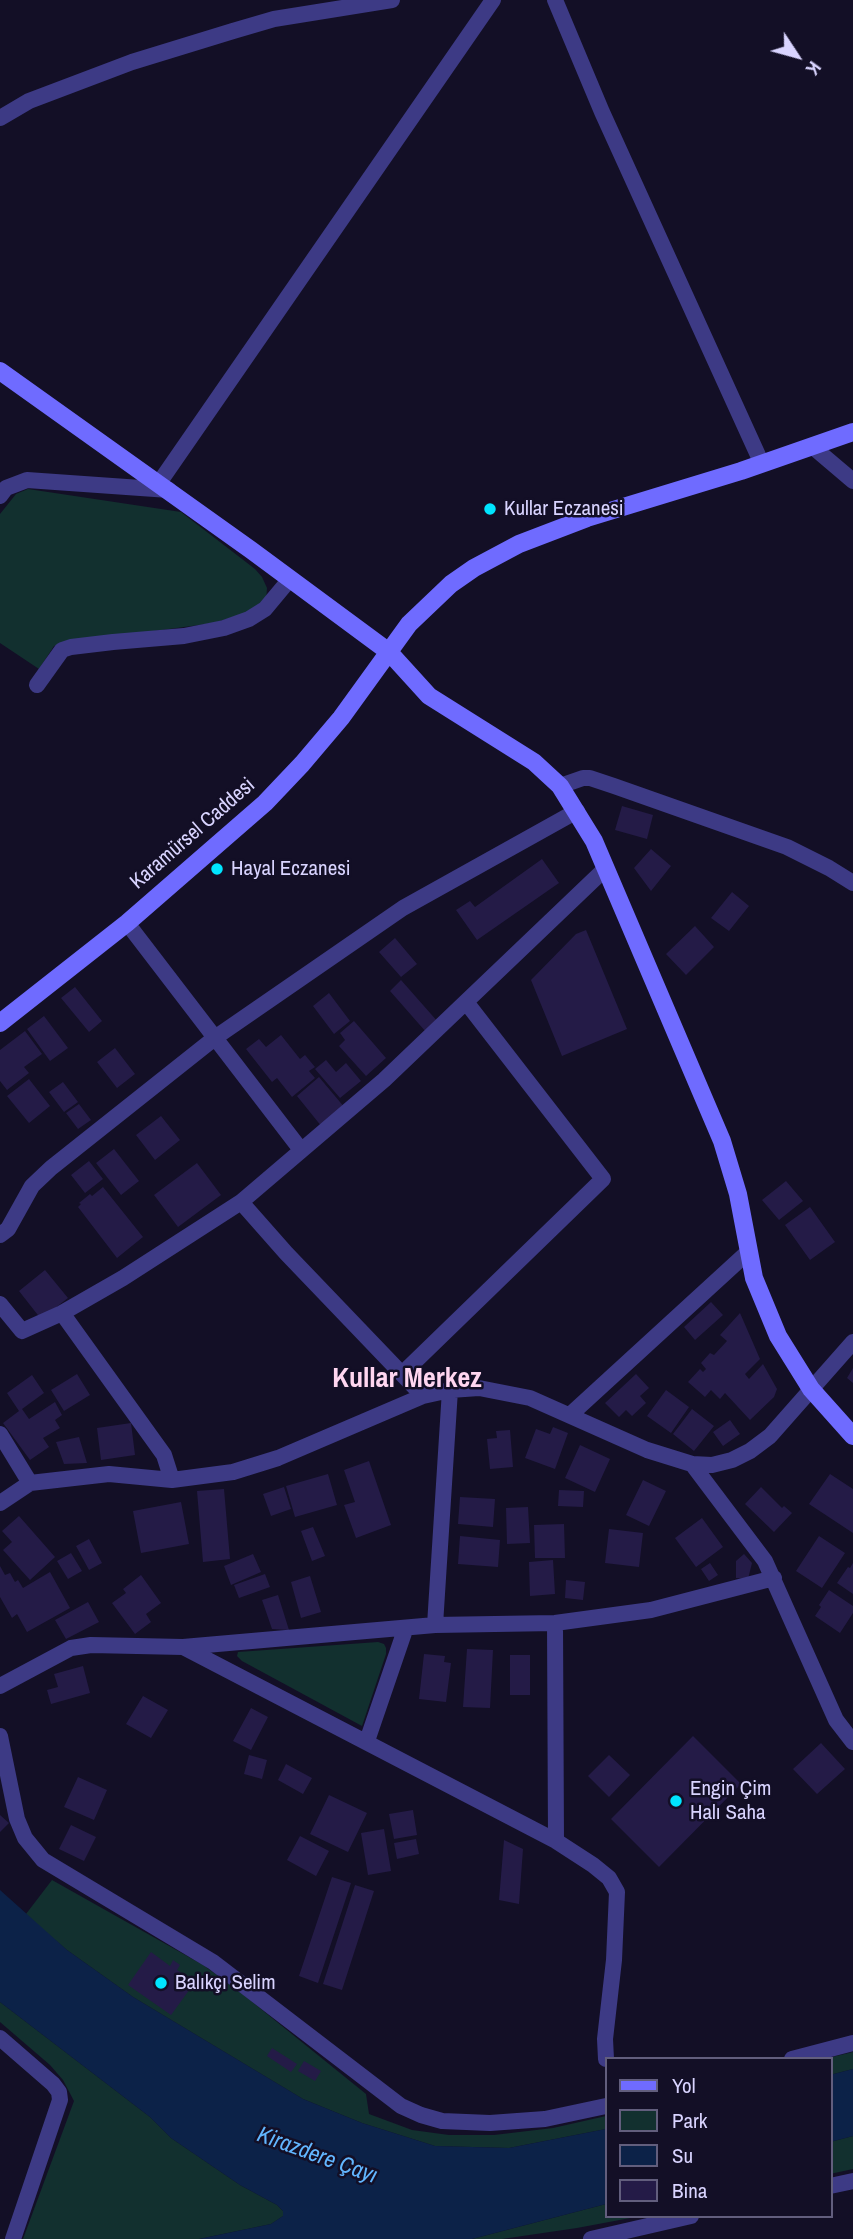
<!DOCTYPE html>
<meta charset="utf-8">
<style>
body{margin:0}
#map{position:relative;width:853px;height:2239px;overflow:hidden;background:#130f26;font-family:"Archivo Narrow",sans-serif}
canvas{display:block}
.legend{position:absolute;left:605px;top:2057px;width:228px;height:161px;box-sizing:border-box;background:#130f26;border:2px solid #625e7d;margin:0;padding:9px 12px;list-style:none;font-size:21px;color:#d9d4ff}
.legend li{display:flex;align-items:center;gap:14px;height:35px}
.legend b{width:35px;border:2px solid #625e7d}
.north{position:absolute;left:762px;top:21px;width:70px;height:70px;-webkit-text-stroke:5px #130f26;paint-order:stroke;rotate:126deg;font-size:19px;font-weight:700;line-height:28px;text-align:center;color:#d9d4ff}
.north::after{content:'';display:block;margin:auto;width:24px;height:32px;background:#d9d4ff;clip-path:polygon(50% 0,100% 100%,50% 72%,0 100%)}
</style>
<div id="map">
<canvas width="853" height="2239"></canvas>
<ul class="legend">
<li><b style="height:9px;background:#6f6bff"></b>Yol</li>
<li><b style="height:19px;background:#12302f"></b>Park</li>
<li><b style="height:19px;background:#0c2248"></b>Su</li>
<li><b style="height:19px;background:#241b47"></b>Bina</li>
</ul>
<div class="north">K</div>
</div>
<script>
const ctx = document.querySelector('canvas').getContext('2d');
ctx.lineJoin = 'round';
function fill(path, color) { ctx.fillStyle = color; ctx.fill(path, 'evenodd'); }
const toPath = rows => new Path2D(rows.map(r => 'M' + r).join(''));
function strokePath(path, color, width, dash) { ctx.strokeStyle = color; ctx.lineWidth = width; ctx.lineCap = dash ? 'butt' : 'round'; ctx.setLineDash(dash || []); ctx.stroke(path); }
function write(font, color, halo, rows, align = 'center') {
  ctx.font = font + ' "Archivo Narrow",sans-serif'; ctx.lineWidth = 5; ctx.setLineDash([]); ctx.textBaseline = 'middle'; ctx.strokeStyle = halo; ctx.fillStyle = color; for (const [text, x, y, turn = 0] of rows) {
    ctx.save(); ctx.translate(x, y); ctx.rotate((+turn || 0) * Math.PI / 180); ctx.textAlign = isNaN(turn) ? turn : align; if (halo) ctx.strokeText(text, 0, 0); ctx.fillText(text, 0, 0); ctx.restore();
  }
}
const green = toPath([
 [28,489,181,512,255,569,262,577,267,588,266,602,252,611,214,623,64,643,54,646,39,669,0,643,0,514,16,494],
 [378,1642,384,1644,386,1648,386,1654,362,1726,242,1661,237,1656,238,1652],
 [52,1880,203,1965,235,1988,366,2094,369,2114,412,2130,449,2135,494,2135,553,2128,606,2116,606,2129,509,2148,435,2146,362,2123,303,2099,133,1997,67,1950,40,1927,26,1914],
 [0,2002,150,2117,171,2138,240,2185,277,2205,283,2211,283,2216,271,2224,199,2239,23,2239,74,2101,63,2080,50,2065,0,2022],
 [853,2052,853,2069,830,2075,830,2059,824,2059],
 [853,2136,853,2169,830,2174,830,2142],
 [606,2204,606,2216,641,2216,577,2228,502,2239,472,2239]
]);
const water = toPath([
 [0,1890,67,1950,133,1997,303,2099,362,2123,435,2146,509,2148,606,2129,606,2204,472,2239,199,2239,271,2224,283,2216,283,2211,277,2205,240,2185,171,2138,150,2117,0,2002],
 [853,2069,853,2136,830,2142,830,2075]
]);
const building = toPath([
 [622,806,653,815,647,839,615,830],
 [651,849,671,866,651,891,634,868],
 [542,859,559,883,477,940,456,910,470,901,475,907],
 [732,892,749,906,729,931,711,918],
 [695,926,714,947,686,975,666,954],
 [586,930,627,1029,562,1056,531,980,576,934],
 [395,938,417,964,401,977,379,952],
 [401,980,438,1022,426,1032,390,991],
 [75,987,102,1021,89,1032,61,998],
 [329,993,350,1021,334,1034,313,1006],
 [44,1016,68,1048,50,1061,27,1029],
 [354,1021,386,1058,366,1076,339,1046,345,1040,340,1033],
 [25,1031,42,1054,24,1067,29,1073,7,1090,0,1081,0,1050],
 [281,1035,300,1059,305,1055,315,1067,309,1071,315,1078,292,1097,277,1078,272,1082,246,1049,259,1039,266,1047],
 [115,1048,135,1074,117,1088,97,1062],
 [326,1060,336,1072,346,1063,361,1081,340,1098,315,1069],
 [319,1077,345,1108,322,1127,297,1096],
 [29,1079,50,1106,29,1123,7,1096],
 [63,1082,78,1102,64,1112,49,1092],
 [79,1104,91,1120,78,1129,66,1113],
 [161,1116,180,1140,155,1160,136,1135],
 [114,1149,139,1181,121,1195,96,1163],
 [89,1161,103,1179,85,1193,71,1175],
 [197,1163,221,1195,178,1227,154,1195],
 [786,1181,803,1201,779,1220,762,1200],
 [103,1187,143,1237,117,1258,78,1207,81,1204,79,1203,90,1194,92,1196],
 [810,1207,835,1242,810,1260,785,1225],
 [45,1270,68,1298,41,1319,19,1291],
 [711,1302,723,1315,695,1340,684,1327],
 [740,1313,760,1359,745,1374,749,1379,763,1364,777,1389,774,1397,750,1420,725,1393,720,1399,711,1390,705,1397,688,1382,700,1369,703,1372,706,1369,701,1363,710,1353,714,1355,727,1341,720,1335],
 [853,1368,853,1383,847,1378],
 [77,1374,90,1395,64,1411,51,1390],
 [636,1374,649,1388,640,1396,646,1403,632,1416,626,1410,619,1417,605,1403],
 [32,1375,44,1393,22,1409,29,1419,55,1402,62,1415,55,1420,60,1428,43,1438,49,1447,30,1460,3,1423,19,1411,7,1393],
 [666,1390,689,1407,671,1433,647,1416],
 [692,1409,714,1426,694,1451,673,1434],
 [730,1420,740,1434,723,1446,713,1432],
 [131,1423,135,1455,101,1460,97,1428],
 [553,1427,568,1433,555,1469,525,1458,536,1429,550,1434],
 [510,1430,513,1467,490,1469,487,1439,497,1438,496,1431],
 [79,1437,87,1463,64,1464,56,1442],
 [580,1445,610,1459,595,1492,565,1478],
 [369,1461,391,1525,356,1538,344,1505,355,1502,344,1470],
 [328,1474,337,1505,295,1517,286,1486],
 [830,1474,853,1489,853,1533,809,1504],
 [643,1480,666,1491,649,1526,626,1515],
 [284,1487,291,1509,271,1516,263,1494],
 [761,1487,782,1508,784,1506,792,1513,774,1532,745,1504],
 [224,1489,230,1559,203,1562,197,1491],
 [559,1490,584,1491,583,1507,558,1506],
 [460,1497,495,1499,493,1527,458,1524],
 [181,1502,189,1544,141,1553,133,1511],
 [528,1507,530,1543,507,1544,506,1508],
 [19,1516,55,1557,30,1580,3,1550,12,1542,2,1531],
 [702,1518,723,1547,696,1567,675,1538],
 [564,1524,565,1558,535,1558,534,1525],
 [313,1527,325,1556,312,1561,301,1531],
 [609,1529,643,1533,639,1567,605,1563],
 [460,1536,500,1540,498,1567,458,1564],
 [819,1536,845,1553,822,1588,796,1571],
 [89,1539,102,1563,89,1570,76,1546],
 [71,1553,82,1571,68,1579,57,1561],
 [253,1554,261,1572,231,1585,224,1566],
 [744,1554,752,1563,748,1579,736,1578,736,1561],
 [553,1560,555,1594,530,1596,529,1562],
 [710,1563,718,1575,709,1581,701,1569],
 [853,1563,853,1594,837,1583,848,1567,850,1568],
 [0,1566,5,1575,10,1573,15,1582,18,1580,23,1588,50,1572,70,1608,27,1632,17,1614,12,1618,0,1597],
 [265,1574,270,1587,239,1598,234,1585],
 [141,1575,161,1603,146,1614,151,1622,135,1634,112,1603,126,1593,123,1589],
 [310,1576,321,1612,301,1618,291,1582],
 [566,1580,585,1582,583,1600,565,1598],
 [829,1590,853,1606,853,1613,840,1633,815,1616,821,1607,819,1605],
 [278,1595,289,1630,272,1629,262,1600],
 [88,1602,99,1622,66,1639,55,1620],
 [467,1649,493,1650,490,1708,463,1707],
 [424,1654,445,1656,444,1662,451,1663,446,1702,419,1699],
 [510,1655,530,1655,530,1695,510,1695],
 [83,1666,90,1693,51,1704,47,1690,58,1687,54,1674],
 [143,1696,168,1710,151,1738,126,1724],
 [251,1708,268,1717,251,1750,233,1741],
 [693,1736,741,1784,659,1867,611,1819],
 [821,1743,845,1769,817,1794,793,1769],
 [249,1755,267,1760,262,1779,244,1774],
 [609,1755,630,1775,609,1797,588,1776],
 [286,1764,312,1778,303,1794,278,1780],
 [78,1777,107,1790,94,1820,64,1807],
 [329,1795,367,1813,348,1852,310,1834],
 [413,1810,417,1835,394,1839,389,1814],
 [0,1815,9,1823,0,1832],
 [71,1825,96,1837,84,1861,59,1849],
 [384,1829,391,1871,368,1875,361,1833],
 [300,1836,329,1851,316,1876,287,1860],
 [416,1839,419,1854,397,1859,394,1843],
 [504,1840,523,1849,519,1904,499,1900],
 [332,1877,351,1883,318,1983,299,1976],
 [355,1885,374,1891,342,1990,323,1984],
 [151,1952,170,1966,173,1960,180,1965,177,1970,195,1982,171,2015,128,1985],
 [272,2048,297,2064,291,2072,267,2056],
 [304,2061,321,2071,315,2081,298,2071]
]);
const street = toPath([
 [555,0,602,112,762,464],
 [0,118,29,101,132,62,233,31,274,19,392,0],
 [813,447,853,481],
 [159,483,493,0],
 [0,496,6,488,27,480,169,490],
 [37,685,62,650,71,647,113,642,184,636,224,628,249,619,265,609,290,579],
 [560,786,583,778,590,778,614,786,787,847,829,868,853,883],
 [127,923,301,1150],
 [241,1202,286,1253,423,1396],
 [0,1235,8,1229,32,1186,51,1168,216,1037,403,908,577,811],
 [0,1304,22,1331,62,1313,123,1278,241,1202,384,1080,606,868],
 [62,1313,164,1455,172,1480],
 [403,1373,603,1179,466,1002],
 [450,1390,435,1625,555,1623,651,1610,774,1578],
 [570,1415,748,1252],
 [0,1434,30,1483],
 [692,1464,765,1561,836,1720,853,1742],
 [0,1503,30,1483,109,1474,172,1480,233,1472,278,1458,423,1396,450,1390,479,1388,530,1398,647,1450,692,1464,712,1465,732,1460,750,1451,770,1436,853,1342],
 [555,1623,556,1841],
 [183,1647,435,1625],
 [0,1686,71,1648,91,1645,183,1647,556,1841,593,1865,609,1878,617,1892,614,1960,605,2039,606,2059],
 [0,1736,17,1819,25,1838,43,1860,213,1962,401,2106,421,2115,442,2121,490,2123,545,2119,606,2106],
 [367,1741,405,1630],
 [0,2038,53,2084,59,2092,60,2100,13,2239],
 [792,2059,853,2043],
 [830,2186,853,2181],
 [591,2239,691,2216]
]);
const secondary = toPath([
 [0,371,251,550,389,652,429,696,534,762,560,786,594,841,722,1141,738,1194,754,1278,778,1336,811,1389,853,1436],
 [0,1023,127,923,265,803,302,764,341,718,409,624,451,584,474,568,519,544,587,518,741,471,853,432]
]);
const markers = [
 [490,509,7,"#00e5ff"],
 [217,869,7,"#00e5ff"],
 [676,1801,7,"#00e5ff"],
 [161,1983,7,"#00e5ff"]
];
const poiNames = [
 ["Kullar Eczanesi",504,509],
 ["Hayal Eczanesi",231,869],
 ["Engin Çim",690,1789],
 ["Halı Saha",690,1813],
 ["Balıkçı Selim",175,1983]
];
const streetNames = [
 ["Karamürsel Caddesi",193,834,-41]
];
const waterNames = [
 ["Kirazdere Çayı",317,2156,20]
];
const districtNames = [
 ["Kullar Merkez",407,1379]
];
fill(green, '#12302f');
fill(water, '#0c2248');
fill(building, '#241b47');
strokePath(street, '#3d3a85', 16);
strokePath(secondary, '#6f6bff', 18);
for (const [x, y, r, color] of markers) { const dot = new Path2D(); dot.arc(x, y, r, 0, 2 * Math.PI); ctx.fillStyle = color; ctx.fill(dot); strokePath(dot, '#130f26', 2.5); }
write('21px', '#d9d4ff', '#130f26', poiNames, 'left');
write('21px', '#d9d4ff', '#130f26', streetNames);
write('italic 23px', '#62b6ff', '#130f26', waterNames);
write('bold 28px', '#ffd6f0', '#130f26', districtNames);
</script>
